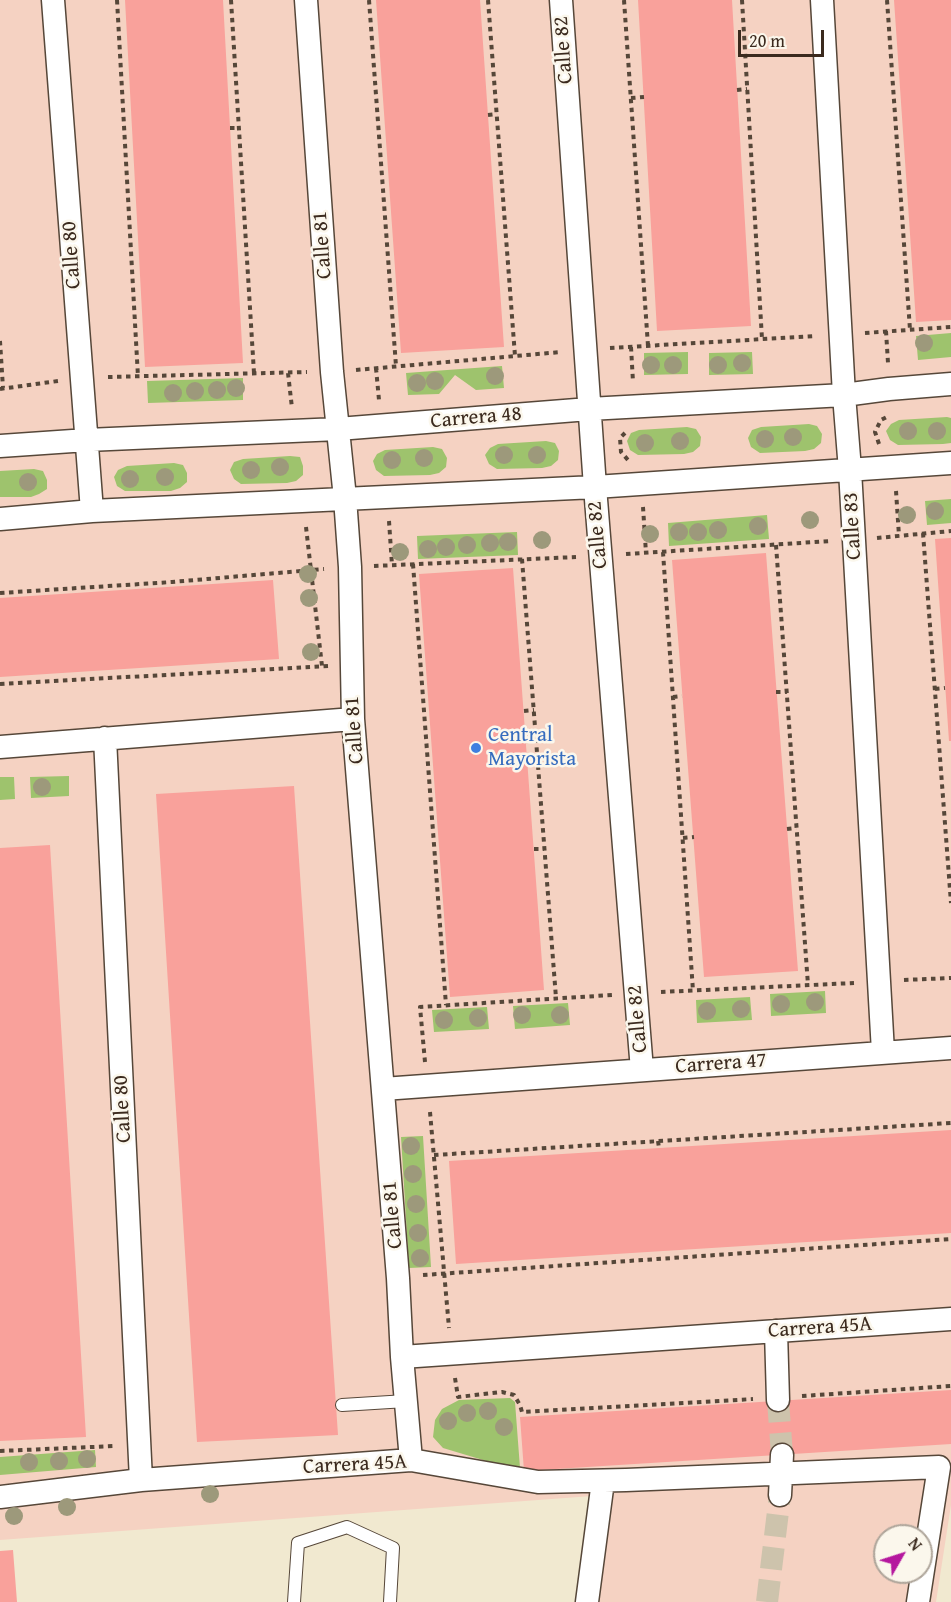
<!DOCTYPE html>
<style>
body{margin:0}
#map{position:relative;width:951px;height:1602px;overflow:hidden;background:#f1e9d0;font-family:"Gentium Book Plus",serif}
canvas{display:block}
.north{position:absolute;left:873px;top:1524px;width:60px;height:60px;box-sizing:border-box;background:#fbf7ec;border:2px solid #aea59a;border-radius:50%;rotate:51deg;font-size:16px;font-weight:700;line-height:24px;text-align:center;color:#3b2a1e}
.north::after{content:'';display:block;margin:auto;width:21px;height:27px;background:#b5179e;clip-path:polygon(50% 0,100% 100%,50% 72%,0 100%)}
.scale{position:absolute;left:738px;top:30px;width:86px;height:27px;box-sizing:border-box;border:3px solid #3b2a1e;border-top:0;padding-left:8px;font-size:18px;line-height:21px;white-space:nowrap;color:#3b2a1e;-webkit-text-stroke:4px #fbf7ec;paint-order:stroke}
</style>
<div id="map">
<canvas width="951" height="1602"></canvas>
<div class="north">N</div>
<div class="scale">20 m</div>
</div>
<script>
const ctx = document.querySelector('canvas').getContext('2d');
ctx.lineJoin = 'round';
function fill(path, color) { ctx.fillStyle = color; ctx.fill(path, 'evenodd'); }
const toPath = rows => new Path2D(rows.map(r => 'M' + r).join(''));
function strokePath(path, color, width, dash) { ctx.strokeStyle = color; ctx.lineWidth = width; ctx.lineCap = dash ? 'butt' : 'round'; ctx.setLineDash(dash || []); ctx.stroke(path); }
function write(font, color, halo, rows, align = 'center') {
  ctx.font = font + ' "Gentium Book Plus",serif'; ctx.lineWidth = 5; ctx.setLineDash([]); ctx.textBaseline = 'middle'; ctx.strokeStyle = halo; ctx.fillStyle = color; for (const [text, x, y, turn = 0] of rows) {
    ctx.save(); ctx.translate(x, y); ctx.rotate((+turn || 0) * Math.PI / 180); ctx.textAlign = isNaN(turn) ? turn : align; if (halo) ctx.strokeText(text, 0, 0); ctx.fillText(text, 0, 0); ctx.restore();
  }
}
const built = toPath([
 [0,0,951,0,951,1505,936,1602,579,1602,592,1496,0,1540],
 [885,1536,921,1536,921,1572,885,1572]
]);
const green = toPath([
 [951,333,951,357,918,360,916,336],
 [688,352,688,374,644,375,644,353],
 [752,352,753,374,709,375,709,353],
 [502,366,504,388,476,390,455,375,439,394,408,395,406,373],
 [243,378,243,400,148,403,147,381],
 [947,417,951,418,951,443,943,444,898,445,890,440,886,431,891,424,899,420],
 [809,424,817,426,822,434,821,443,814,449,805,451,760,453,751,447,748,438,752,430,761,427],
 [687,427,696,429,701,437,700,446,693,452,684,454,638,455,630,450,627,441,631,433,639,430],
 [546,441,555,443,559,451,558,460,551,466,542,468,497,469,489,464,485,455,490,448,498,444],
 [433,447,442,449,447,458,446,467,439,473,430,475,384,476,376,470,373,461,377,454,385,450],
 [290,456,300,457,303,466,303,475,296,481,287,483,241,484,234,479,230,470,234,462,243,459],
 [174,463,183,465,187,473,187,482,180,488,171,491,125,491,117,486,114,477,118,470,127,466],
 [34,469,43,471,47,480,47,489,39,494,31,497,0,497,0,471],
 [951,499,951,523,927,525,925,501],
 [767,515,769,539,669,546,668,523],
 [517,532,518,555,418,559,417,536],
 [69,776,69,796,31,798,30,777],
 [0,777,14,777,15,799,0,800],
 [825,991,826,1013,771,1016,770,994],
 [750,997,752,1020,697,1023,696,1000],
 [568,1003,570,1025,515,1029,513,1006],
 [487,1007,489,1029,434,1032,432,1010],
 [423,1136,431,1267,409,1268,401,1137],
 [510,1398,515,1402,520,1468,513,1469,443,1448,433,1437,435,1420,442,1409,459,1400],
 [95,1450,96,1467,0,1475,0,1457]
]);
const building = toPath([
 [125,0,223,0,243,363,145,367],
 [376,0,480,0,504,347,401,353],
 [638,0,732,0,751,326,657,331],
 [894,0,951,0,951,320,916,322],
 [951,538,951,741,949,741,935,539],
 [766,553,798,971,704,977,672,560],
 [513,568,544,990,450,997,419,574],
 [273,580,279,659,0,677,0,598],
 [294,786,338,1435,197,1442,156,794],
 [50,845,86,1437,0,1441,0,848],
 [951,1130,951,1233,456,1264,449,1161],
 [951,1390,951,1444,524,1471,520,1417],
 [13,1550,17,1602,0,1602,0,1551]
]);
const streetTunnel = toPath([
 [778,1400,782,1455],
 [767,1602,780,1495]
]);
const path = toPath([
 [117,0,138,377],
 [231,0,254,373],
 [369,0,396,366],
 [488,0,515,356],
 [624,0,648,346],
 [742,0,762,339],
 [887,0,910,330],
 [737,90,747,89],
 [631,98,644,97],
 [488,115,497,114],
 [230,128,238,128],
 [886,331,888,363],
 [865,333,951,327],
 [0,341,3,388],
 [631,347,633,382],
 [610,348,816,336],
 [376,368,379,400],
 [356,370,561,352],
 [288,373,292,408],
 [108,377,307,372],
 [0,389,58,381],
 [625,433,620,438,621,452,628,460],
 [879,444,875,432,881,420,889,416],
 [896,491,899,536],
 [643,507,646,553],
 [389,521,392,565],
 [306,527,322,666],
 [923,533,951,903],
 [877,538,951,531],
 [776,545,808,985],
 [663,552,693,991],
 [626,554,831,541],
 [522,559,556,998],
 [413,564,446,1005],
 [374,566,576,557],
 [0,593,172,582,324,569],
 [0,684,329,666],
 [935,689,945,688],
 [776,692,787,692],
 [673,697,682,696],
 [524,711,534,710],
 [787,829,796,828],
 [683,838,694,837],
 [534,849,544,849],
 [904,980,951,978],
 [661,992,854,983],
 [425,1062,420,1007,612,995],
 [430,1112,449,1328],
 [658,1141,659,1148],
 [434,1155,951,1123],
 [423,1275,951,1239],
 [455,1378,458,1397,502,1392,514,1395,520,1405,522,1412,753,1399],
 [802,1396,951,1386],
 [0,1451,115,1446]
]);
const lane = toPath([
 [342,1405,406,1401],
 [294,1602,298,1543,347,1527,393,1548,390,1602]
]);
const street = toPath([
 [53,0,92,511],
 [306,0,332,372,345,498,350,567,353,719,398,1278,402,1357,411,1460],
 [561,0,595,487,642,1070],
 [822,0,844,395,850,470,883,1052],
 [0,446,87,440,338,429,589,409,844,395,889,389,951,384],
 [0,519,92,511,595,487,951,463],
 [105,738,141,1480],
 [0,747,353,719],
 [383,1089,951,1048],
 [776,1331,778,1400],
 [402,1357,951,1319],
 [780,1495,782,1455],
 [0,1497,141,1480,411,1460,538,1482,626,1480,939,1467,918,1602],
 [587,1602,603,1481]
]);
const trees = [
 [924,343],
 [742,363],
 [651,365],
 [673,365],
 [718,365],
 [495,376],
 [435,381],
 [417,383],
 [236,388],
 [217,390],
 [195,391],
 [173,393],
 [908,431],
 [937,431],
 [793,437],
 [765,439],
 [680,441],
 [645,443],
 [504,455],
 [537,455],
 [424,458],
 [392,460],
 [280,467],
 [251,470],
 [165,477],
 [130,479],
 [28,482],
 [935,511],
 [907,515],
 [810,520],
 [758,526],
 [718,530],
 [679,532],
 [698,532],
 [650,534],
 [542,540],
 [508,542],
 [490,543],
 [467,545],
 [446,547],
 [428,549],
 [400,552],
 [308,574],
 [309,598],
 [311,652],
 [42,787],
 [815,1002],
 [781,1004],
 [741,1009],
 [707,1011],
 [522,1015],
 [560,1015],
 [478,1018],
 [444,1020],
 [411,1146],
 [413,1174],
 [416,1204],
 [418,1233],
 [420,1258],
 [488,1411],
 [467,1413],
 [448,1421],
 [504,1427],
 [87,1459],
 [59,1461],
 [29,1462],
 [210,1494],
 [67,1507],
 [14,1516]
];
const markers = [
 [476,748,6,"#3f7fe0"]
];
const streetNames = [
 ["Calle 82",564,50,-94],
 ["Calle 81",323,245,-94],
 ["Calle 80",72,255,-94],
 ["Carrera 48",476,418,-5],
 ["Calle 83",853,526,-93],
 ["Calle 82",598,535,-95],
 ["Calle 81",355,730,-94],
 ["Calle 82",638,1019,-95],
 ["Carrera 47",721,1064,-4],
 ["Calle 80",123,1109,-93],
 ["Calle 81",393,1215,-95],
 ["Carrera 45A",820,1328,-4],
 ["Carrera 45A",355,1465,-3]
];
const shopNames = [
 ["Central",488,736],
 ["Mayorista",488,760]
];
fill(built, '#f5d2c2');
fill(green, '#9ec36d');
fill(building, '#f9a19b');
strokePath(streetTunnel, '#cdc3ac', 22, [22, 11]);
strokePath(lane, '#564739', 14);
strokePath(street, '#564739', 25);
strokePath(path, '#564739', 4, [4.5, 4.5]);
strokePath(lane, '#fff', 12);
strokePath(street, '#fff', 22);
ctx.fillStyle = '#9d997b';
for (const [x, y] of trees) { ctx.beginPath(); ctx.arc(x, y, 9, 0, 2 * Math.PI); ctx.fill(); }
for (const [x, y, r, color] of markers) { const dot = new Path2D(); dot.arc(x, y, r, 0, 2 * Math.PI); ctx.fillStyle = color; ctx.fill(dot); strokePath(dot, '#fbf7ec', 2); }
write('21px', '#3b2a1e', '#fbf7ec', streetNames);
write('21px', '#366cbe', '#fbf7ec', shopNames, 'left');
</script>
